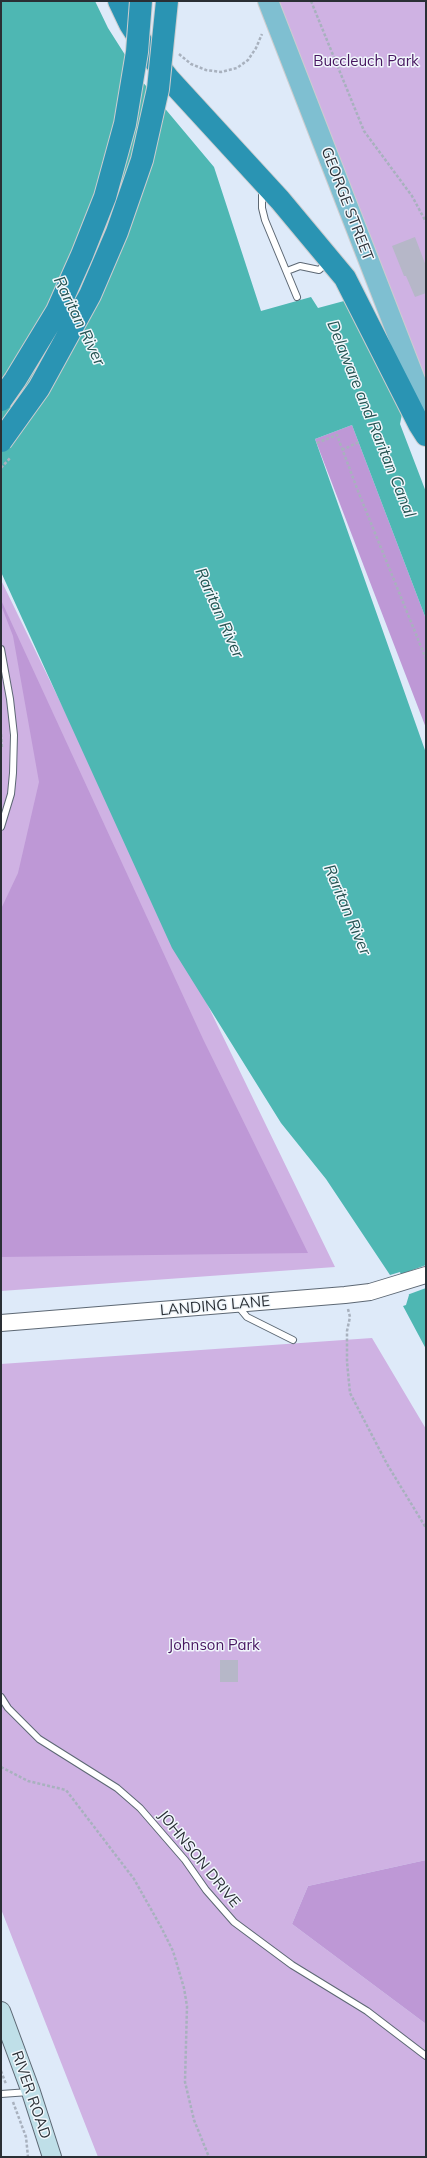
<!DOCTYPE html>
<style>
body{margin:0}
#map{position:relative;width:427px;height:2158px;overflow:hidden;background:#deeaf9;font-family:Mulish,sans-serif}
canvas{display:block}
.frame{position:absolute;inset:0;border:2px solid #2a2f35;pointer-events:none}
</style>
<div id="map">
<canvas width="427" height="2158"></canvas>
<div class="frame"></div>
</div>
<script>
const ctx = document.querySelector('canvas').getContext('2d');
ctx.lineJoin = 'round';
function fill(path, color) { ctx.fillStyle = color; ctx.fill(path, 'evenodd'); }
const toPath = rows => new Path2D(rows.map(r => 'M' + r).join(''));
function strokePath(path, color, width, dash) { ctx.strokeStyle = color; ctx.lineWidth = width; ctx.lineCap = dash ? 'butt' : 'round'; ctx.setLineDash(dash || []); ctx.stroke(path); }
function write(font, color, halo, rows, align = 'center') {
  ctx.font = font + ' Mulish,sans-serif'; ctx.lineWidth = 3; ctx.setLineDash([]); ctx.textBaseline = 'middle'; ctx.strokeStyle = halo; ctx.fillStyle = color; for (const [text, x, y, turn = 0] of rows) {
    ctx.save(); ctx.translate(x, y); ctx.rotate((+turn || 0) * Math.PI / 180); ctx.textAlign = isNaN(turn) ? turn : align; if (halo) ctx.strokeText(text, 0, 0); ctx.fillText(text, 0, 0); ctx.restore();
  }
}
const green = toPath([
 [279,1,426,1,426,380],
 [1,580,335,1267,1,1291],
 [372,1338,426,1429,426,1860,308,1886,292,1924,426,2024,426,2157,98,2157,1,1909,1,1364]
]);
const forest = toPath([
 [352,425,426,619,426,728,315,439],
 [1,600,203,1039,308,1253,1,1257,1,909,18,873,39,782,13,636,1,605],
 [426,1860,426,2024,292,1924,308,1886]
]);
const water = toPath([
 [1,1,95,1,108,28,141,80,214,167,261,311,311,297,318,308,344,301,402,414,400,424,426,492,426,619,352,425,315,439,426,753,426,1349,403,1306,406,1305,409,1295,400,1272,390,1275,326,1179,281,1123,172,948,1,572]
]);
const pier = toPath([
 [426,1265,426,1288,407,1295,399,1275]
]);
const building = toPath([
 [415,237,426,266,426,293,415,297,406,276,404,276,392,246],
 [220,1660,238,1660,238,1682,220,1682]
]);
const path = toPath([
 [311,1,364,131,412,196,426,222],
 [179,54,191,64,206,70,221,72,237,68,248,60,256,48,262,34],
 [317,443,337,435,358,491,426,659],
 [342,450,359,442],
 [1,734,2,748],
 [348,1309,350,1317,347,1331,347,1362,350,1393,387,1464,426,1528],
 [1,1767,28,1781,66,1790,134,1879,161,1927,173,1951,184,1988,187,2006,185,2082,194,2120,209,2157],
 [1,2071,6,2084],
 [13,2102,26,2137,28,2157]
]);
const service = toPath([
 [262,189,262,208,265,220,297,297],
 [287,271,300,266,319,270,328,262],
 [1,649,10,699,14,735,13,773,11,794,1,827],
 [237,1305,247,1317,293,1340],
 [1,1697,8,1708,39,1739,117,1788,140,1808,185,1860,206,1890,234,1922,292,1965,367,2011,426,2056],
 [1,2094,29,2092]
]);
const tertiary = toPath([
 [1,1323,345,1295,370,1292,426,1275]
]);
const secondary = toPath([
 [1,2011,31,2092,52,2157]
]);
const primary = toPath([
 [268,1,426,408]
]);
const motorway = toPath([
 [119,1,130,24,146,49,168,78,280,200,345,278,419,424,426,435]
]);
const pathBridge = toPath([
 [1,468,11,457]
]);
const motorwayBridge = toPath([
 [1,400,15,380,57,311,82,255,105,197,125,124,137,52,141,1],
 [1,441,39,388,90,295,117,232,142,160,158,89,167,1]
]);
const parkNames = [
 ["Buccleuch Park",366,61],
 ["Johnson Park",214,1645]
];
const streetNames = [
 ["GEORGE STREET",347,204,69],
 ["LANDING LANE",215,1306,-5],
 ["JOHNSON DRIVE",199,1859,51],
 ["RIVER ROAD",31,2095,71]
];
const waterNames = [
 ["Raritan River",79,321,64],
 ["Delaware and Raritan Canal",371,419,68],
 ["Raritan River",219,613,66],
 ["Raritan River",347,910,67]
];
fill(green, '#cfb2e3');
fill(forest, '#be98d6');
fill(water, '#4eb7b3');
fill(pier, '#deeaf9');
fill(building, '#b6b7c8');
strokePath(service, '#5d6874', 8);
strokePath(tertiary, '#5d6874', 18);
strokePath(secondary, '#5d6874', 20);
strokePath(primary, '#cccdcf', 22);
strokePath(motorway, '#cccdcf', 24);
strokePath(path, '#a8b1be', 2.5, [3, 2]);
strokePath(service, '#fff', 6);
strokePath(tertiary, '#fff', 16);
strokePath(secondary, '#bfdfe8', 18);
strokePath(primary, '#7fbfd1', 20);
strokePath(motorway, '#2a94b3', 22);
strokePath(motorwayBridge, '#cccdcf', 24, []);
strokePath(pathBridge, '#a8b1be', 2.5, [3, 2]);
strokePath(motorwayBridge, '#2a94b3', 22);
write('15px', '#471660', '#f1f7fc', parkNames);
write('15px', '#2a2f35', '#f1f7fc', streetNames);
write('italic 16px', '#245250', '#f1f7fc', waterNames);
</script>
